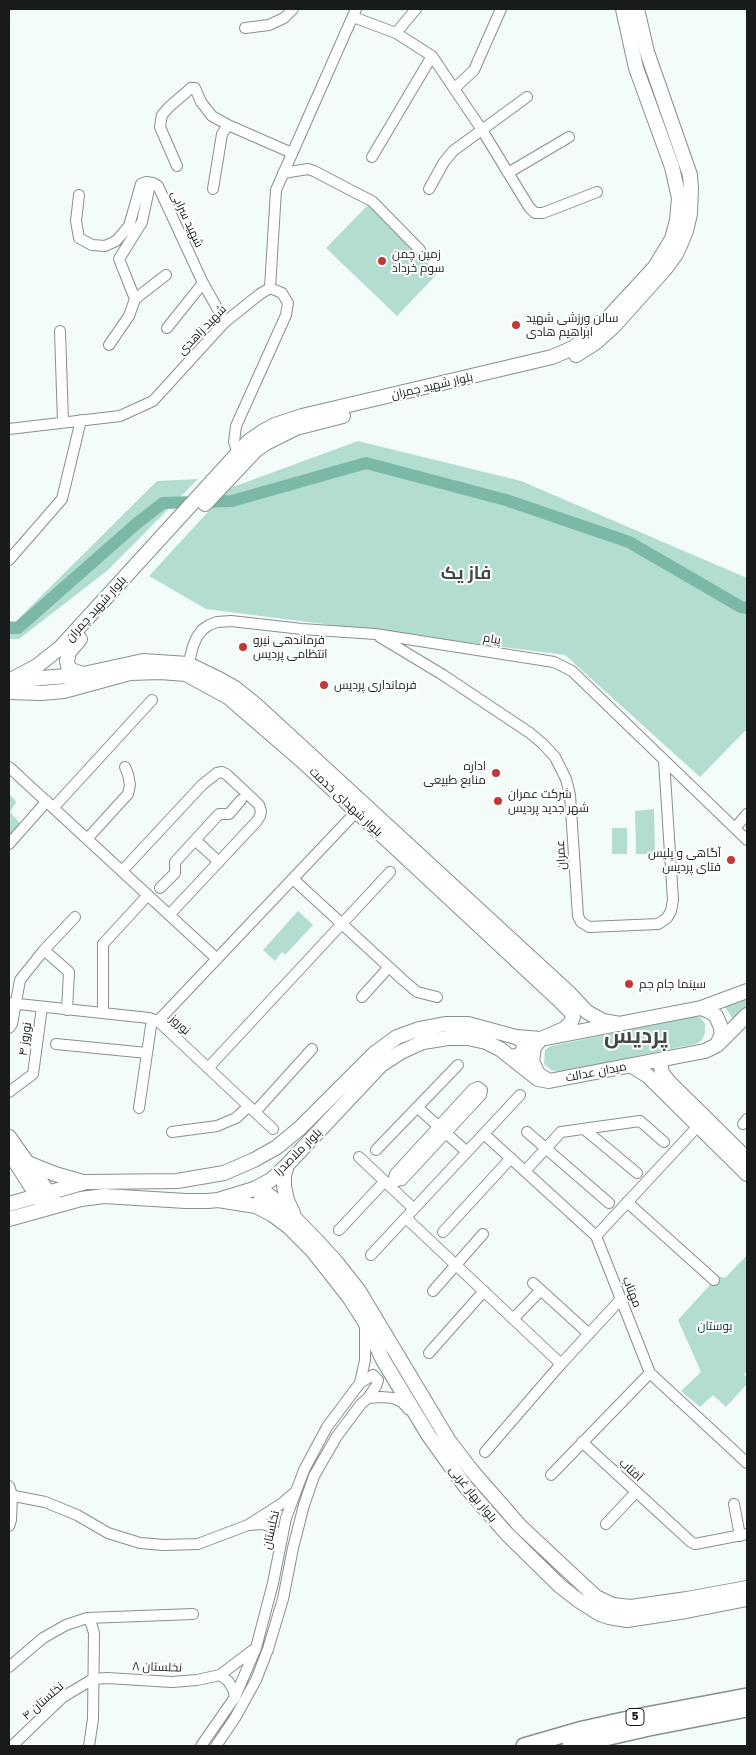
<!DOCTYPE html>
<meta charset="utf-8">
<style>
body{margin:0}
#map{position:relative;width:756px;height:1755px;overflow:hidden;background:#f3fcf9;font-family:"Golos Text",sans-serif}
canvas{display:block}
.frame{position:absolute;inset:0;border:10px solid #181b1a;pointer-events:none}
</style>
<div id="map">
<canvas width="756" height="1755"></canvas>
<div class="frame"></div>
</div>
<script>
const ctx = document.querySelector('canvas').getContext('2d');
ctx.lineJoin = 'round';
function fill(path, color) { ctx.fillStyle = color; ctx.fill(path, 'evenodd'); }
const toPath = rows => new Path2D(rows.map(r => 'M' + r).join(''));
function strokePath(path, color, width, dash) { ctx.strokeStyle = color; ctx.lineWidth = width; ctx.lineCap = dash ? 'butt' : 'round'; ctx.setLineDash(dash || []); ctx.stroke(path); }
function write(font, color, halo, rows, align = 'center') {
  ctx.font = font + ' "Golos Text",Cairo,sans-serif'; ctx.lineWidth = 4; ctx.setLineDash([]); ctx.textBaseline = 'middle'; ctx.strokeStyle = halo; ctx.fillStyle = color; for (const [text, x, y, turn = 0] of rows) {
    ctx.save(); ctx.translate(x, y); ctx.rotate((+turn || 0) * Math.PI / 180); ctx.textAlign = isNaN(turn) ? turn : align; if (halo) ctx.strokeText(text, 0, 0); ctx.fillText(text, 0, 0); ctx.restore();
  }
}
const green = toPath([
 [368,205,438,273,397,316,326,248],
 [358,441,521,481,747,578,747,729,700,777,565,655,206,609,149,576,230,488],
 [198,479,108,570,19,639,9,639,9,621,16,621,157,481],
 [9,794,15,800,16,803,10,812,20,823,9,836],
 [654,809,655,854,636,854,635,811],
 [612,828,627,828,627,854,612,854],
 [298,911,313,925,285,955,282,952,275,961,263,950],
 [747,995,747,1007,734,1021,723,1004],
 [694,1016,701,1018,705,1024,705,1033,702,1040,696,1044,559,1072,551,1070,544,1064,545,1050,551,1046,613,1033,677,1017],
 [747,1255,747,1371,744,1374,747,1378,747,1384,726,1407,713,1395,700,1407,681,1391,701,1372,678,1320,718,1276,725,1278]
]);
const river = toPath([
 [9,628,18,628,136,524,163,503,232,501,366,463,506,500,629,542,741,607,747,608]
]);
const minor = toPath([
 [353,17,396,33,432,56,482,130,529,207,535,213,543,213,597,192],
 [245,28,269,25,284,18,293,9],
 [396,33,416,9],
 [455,88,474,70,501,9],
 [372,157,432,56],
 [177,166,160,127,161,120,162,115,169,107,191,88,195,88,201,102,212,116,228,125,292,153],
 [283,173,308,169,314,171,358,194,372,201,420,250],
 [508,173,569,137],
 [213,189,222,134,228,125],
 [429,189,444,162,453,151,527,97],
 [79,195,76,221,79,238,92,245,105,246,116,241,129,226,141,184,146,182,153,183,158,186,203,283,225,322],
 [270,288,276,190,356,9],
 [135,299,166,275],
 [167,328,203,283],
 [60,331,63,422],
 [109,345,129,316,135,299,119,259,142,222,149,189,153,183],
 [9,429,120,416,153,401,225,322,260,294,270,288,282,293,288,303,286,315,236,426,234,442,238,453],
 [9,560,62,499,81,420],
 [380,637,443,675,530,733,543,744,555,757,566,779,570,795,578,916,581,922,589,927,658,924,667,918,671,911,673,900,664,760],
 [187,670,193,646,197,637,202,630,209,625,217,622,231,621,302,629,375,634,554,662,572,671,747,840],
 [9,767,217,959],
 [54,807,152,700],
 [735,828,747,814],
 [87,839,128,794,130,785,128,774,125,767],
 [195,840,219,862],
 [9,844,47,801],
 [122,871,202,785,217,773,222,772,226,774,254,800,259,805,261,811,260,816,257,821,169,915],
 [293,879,403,980,417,992,437,997],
 [160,888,175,873,175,862,219,814,229,814,241,800],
 [362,997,389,967],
 [9,1003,149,1018,158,1021,273,1129],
 [67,1010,69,972,44,950,75,917],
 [103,1013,103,944,148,895],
 [158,1021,356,812],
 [9,1028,12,1024,20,980,44,950],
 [56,1044,147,1053],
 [208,1068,390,872],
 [478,1087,482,1090,481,1095,402,1180,398,1181,394,1178,395,1174,473,1089,478,1087],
 [9,1092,33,1074,42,1007],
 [417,1107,467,1152],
 [139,1108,152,1019],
 [255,1112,312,1049],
 [743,1124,747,1119],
 [698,1126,596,1236,650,1373,747,1463],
 [584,1129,637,1173],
 [172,1132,217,1126,236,1118,249,1106],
 [527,1132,609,1203],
 [484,1134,596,1236],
 [376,1150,458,1065],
 [359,1157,414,1209],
 [525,1171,561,1132,640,1121,664,1142],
 [627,1202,714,1280],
 [406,1218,561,1364],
 [339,1230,385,1181],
 [443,1232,511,1158],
 [371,1255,520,1095],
 [533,1283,589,1334],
 [433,1291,483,1234],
 [513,1319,541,1290],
 [429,1353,484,1291],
 [360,1383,373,1375,378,1380,376,1386,368,1398],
 [582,1442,691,1542,695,1544,747,1534],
 [485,1452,561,1364,621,1299],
 [551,1475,650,1373],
 [9,1486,12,1495,11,1520,9,1526],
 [9,1495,45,1502,77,1515,108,1533,140,1543,164,1545,198,1544,248,1525],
 [734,1504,740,1536],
 [606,1524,636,1492],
 [280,1545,277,1534,271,1527,263,1524,248,1525,281,1504,294,1493],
 [87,1618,193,1614],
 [9,1667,43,1638,66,1625,87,1618,91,1623,94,1633,93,1719,89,1746],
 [220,1675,228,1681,233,1689,235,1697],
 [12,1746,63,1697,93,1679,107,1678,172,1682,197,1680,220,1675,253,1650],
 [201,1746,235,1697,256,1648,273,1583,286,1518,304,1470,327,1427,360,1383,365,1360,365,1326],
 [216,1746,235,1718,256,1680,268,1649,283,1599,293,1548,304,1505,314,1476,337,1436,361,1404,368,1398,381,1397,393,1398,402,1402,408,1409]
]);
const major = toPath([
 [576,355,595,343,614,326,665,269,676,254,681,243,686,231,690,214,691,188,690,175,647,52,637,9],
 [205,504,256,450,266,443,296,428,343,416],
 [80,639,69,652,67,661,68,666,71,670,83,674],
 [17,680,79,675,143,661,188,664,219,679,235,688,256,705,570,994,587,1012,603,1021,620,1024],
 [9,681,37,666,61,647,249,441,262,432,275,425,302,416,552,357,573,348,583,340,605,321,633,291,655,267,672,239,677,220,679,198,672,167,636,68,623,9],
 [9,692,41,693,64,691,130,673,160,672,186,674,228,697,301,760,560,1001,572,1013,573,1017,570,1024,564,1029,541,1039,516,1037,468,1024,445,1024,419,1029,397,1037,375,1053,300,1128,277,1147,254,1160,224,1173,177,1181,86,1182,9,1204],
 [701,1008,711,1012,716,1016,720,1025,722,1033,717,1045,705,1051,549,1081,538,1074,532,1061,534,1047,541,1039,701,1008,747,991],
 [717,1045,747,1015],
 [510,1057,520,1055,524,1048,523,1041,516,1037],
 [660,1060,662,1073,669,1082,747,1159],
 [632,1066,648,1076,747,1174],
 [9,1137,53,1199],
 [9,1152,41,1202],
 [30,1164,55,1174,83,1182],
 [287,1165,284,1176,284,1186,287,1200,293,1213],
 [218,1200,256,1206,273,1215,289,1227,312,1250,349,1297,365,1322,383,1360,429,1436,465,1486,507,1534,560,1586,578,1600,600,1614,609,1617,627,1620,686,1611,747,1599],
 [273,1212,261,1199,266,1193,283,1206,318,1242,337,1263,359,1291,449,1441,472,1471,520,1526,596,1597,613,1605,631,1607,687,1599,747,1588],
 [9,1219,81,1199,104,1196,186,1201,208,1201,218,1200,254,1189,271,1180,287,1165,381,1065,401,1052,423,1042,448,1038,468,1038,486,1042,500,1049,538,1079,549,1081]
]);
const highway = toPath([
 [524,1746,583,1729,646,1715,747,1696],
 [570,1746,649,1728,747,1709]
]);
const markers = [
 [382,261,5,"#c53734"],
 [516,325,5,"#c53734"],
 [243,647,5,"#c53734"],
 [324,685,5,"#c53734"],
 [496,773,5,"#c53734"],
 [498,801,5,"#c53734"],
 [731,860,5,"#c53734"],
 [629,984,5,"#c53734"]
];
const shields = [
 [635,1717,18]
];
const shieldNames = [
 ["5",635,1717]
];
const streetNames = [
 ["شهید سرابی",187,219,65],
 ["شهید زاهدی",202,330,-46],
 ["بلوار شهید چمران",432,386,-13],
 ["بلوار شهید چمران",96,609,-48],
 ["پیام",492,639,9],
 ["بلوار شهدای خدمت",346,802,43],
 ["عمران",561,855,-94],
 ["نوروز",180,1025,42],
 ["نوروز ۴",25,1039,-82],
 ["میدان عدالت",596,1072,-11],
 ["بلوار ملاصدرا",298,1152,-45],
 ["مهتاب",632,1292,68],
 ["آفتاب",631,1470,43],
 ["بلوار بهار غربی",473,1494,51],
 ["نخلستان",271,1530,-77],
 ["نخلستان ۸",157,1667,2],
 ["نخلستان ۴",43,1701,-41]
];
const poiNames = [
 ["زمین چمن",392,254],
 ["سوم خرداد",392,268],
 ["سالن ورزشی شهید",526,318],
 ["ابراهیم هادی",526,332],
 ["فرماندهی نیرو",253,640],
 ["انتظامی پردیس",253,654],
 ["فرمانداری پردیس",334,685],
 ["اداره",486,766,"right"],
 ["منابع طبیعی",486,780,"right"],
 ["شرکت عمران",508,794],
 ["شهر جدید پردیس",508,808],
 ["آگاهی و پلیس",721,853,"right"],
 ["فتای پردیس",721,867,"right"],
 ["سینما جام جم",639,984]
];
const parkNames = [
 ["بوستان",715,1326]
];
const districtNames = [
 ["فاز یک",466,573]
];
const townNames = [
 ["پردیس",636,1036]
];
fill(green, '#b4ddd1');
strokePath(river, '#7bb8a8', 12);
strokePath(minor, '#87908d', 12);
strokePath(major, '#87908d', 16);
strokePath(highway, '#87908d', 18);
strokePath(minor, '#fff', 10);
strokePath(major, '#fff', 14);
strokePath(highway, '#fff', 15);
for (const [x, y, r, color] of markers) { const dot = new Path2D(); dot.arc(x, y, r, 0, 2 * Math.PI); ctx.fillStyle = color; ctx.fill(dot); strokePath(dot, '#fff', 2); }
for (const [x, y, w] of shields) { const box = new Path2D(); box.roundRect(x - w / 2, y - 8.5, w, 17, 4); ctx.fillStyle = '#fff'; ctx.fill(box); strokePath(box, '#181b1a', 1); }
write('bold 11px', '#181b1a', null, shieldNames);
write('12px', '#181b1a', '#fff', streetNames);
write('12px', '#181b1a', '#fff', poiNames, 'left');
write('12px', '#00392e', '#fff', parkNames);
write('bold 18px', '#424947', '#fff', districtNames);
write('bold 22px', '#424947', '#fff', townNames);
</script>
